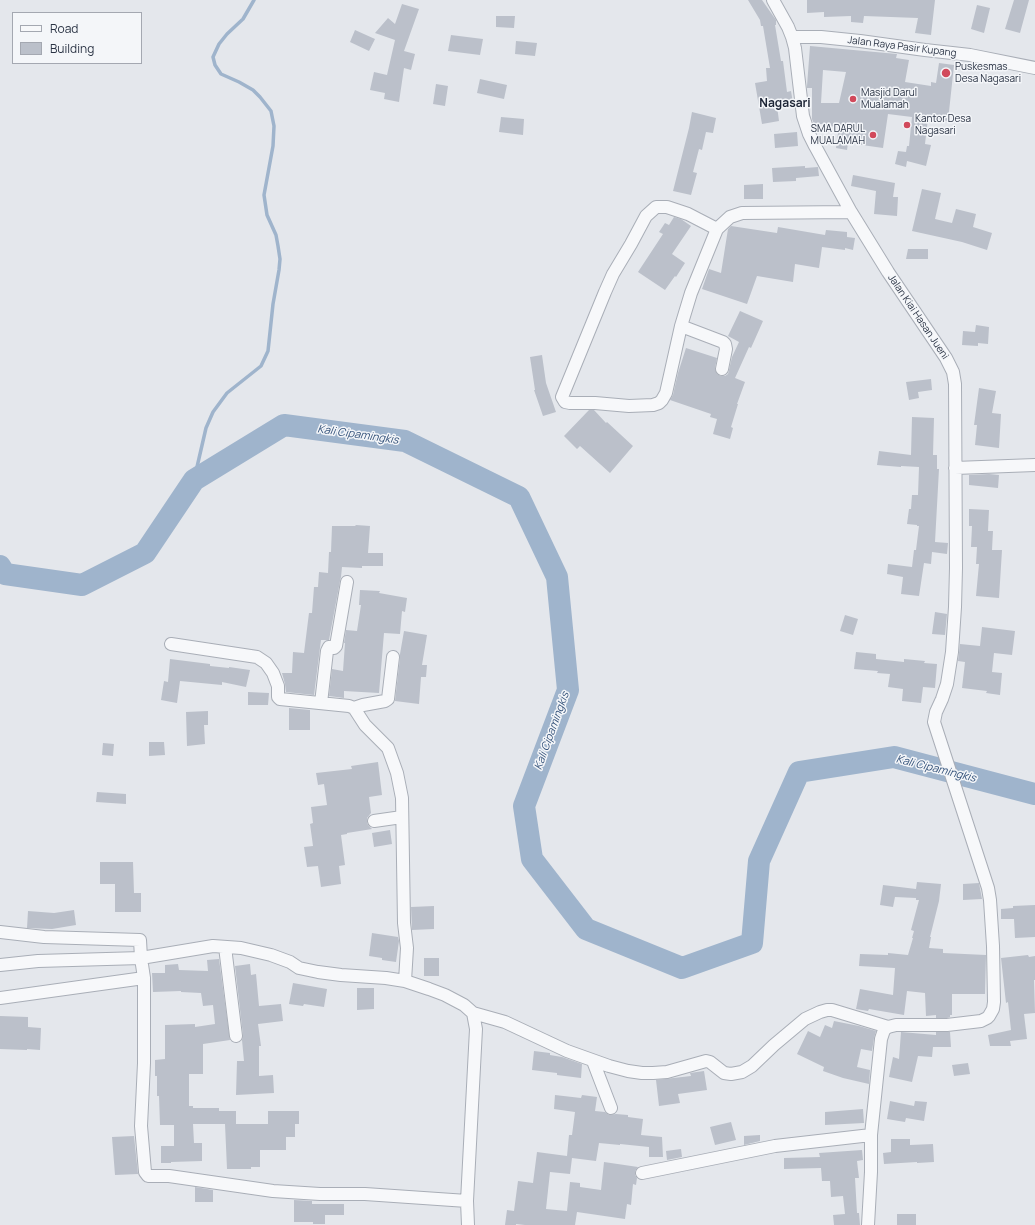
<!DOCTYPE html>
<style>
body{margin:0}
#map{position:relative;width:1035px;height:1225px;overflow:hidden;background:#e4e7ec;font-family:Manrope,sans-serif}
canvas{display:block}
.legend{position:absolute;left:12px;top:12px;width:130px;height:52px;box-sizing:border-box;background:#f4f6f9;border:1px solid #a4a8b1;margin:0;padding:5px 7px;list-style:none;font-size:12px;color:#2b3445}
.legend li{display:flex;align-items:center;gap:8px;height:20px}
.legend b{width:20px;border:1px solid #a4a8b1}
</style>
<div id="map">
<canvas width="1035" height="1225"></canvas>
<ul class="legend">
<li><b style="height:5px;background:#f7f8fa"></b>Road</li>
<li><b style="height:11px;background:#bbc0ca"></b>Building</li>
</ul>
</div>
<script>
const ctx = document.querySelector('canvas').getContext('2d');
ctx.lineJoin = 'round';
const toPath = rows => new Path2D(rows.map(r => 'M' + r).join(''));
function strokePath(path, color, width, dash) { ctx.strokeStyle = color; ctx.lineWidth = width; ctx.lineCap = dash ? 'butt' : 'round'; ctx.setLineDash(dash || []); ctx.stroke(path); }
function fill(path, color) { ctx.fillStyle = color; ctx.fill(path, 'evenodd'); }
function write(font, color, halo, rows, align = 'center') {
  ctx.font = font + ' Manrope,sans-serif'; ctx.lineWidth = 3; ctx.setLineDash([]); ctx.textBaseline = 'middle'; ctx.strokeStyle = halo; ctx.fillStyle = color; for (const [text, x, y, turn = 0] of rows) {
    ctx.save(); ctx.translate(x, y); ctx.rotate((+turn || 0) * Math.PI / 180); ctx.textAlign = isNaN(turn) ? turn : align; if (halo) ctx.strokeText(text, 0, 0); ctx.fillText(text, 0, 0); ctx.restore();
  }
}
const stream = toPath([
 [194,480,206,428,213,412,227,393,261,366,268,351,273,304,279,270,280,259,278,246,276,235,267,215,264,195,273,146,274,126,271,111,260,97,253,90,239,82,221,74,215,65,213,57,219,44,227,34,243,19,254,0]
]);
const river = toPath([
 [0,566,5,574,82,585,145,553,194,480,284,425,405,441,519,497,557,577,568,690,524,806,532,859,586,929,682,968,752,943,759,861,799,772,894,757,1035,794]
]);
const building = toPath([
 [748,0,762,0,776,20,776,25,775,25,781,61,783,61,787,92,791,91,793,103,777,106,779,121,762,124,755,83,767,81,766,68,770,68,763,26,761,26,760,20],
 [807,0,935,0,931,35,915,33,918,18,864,16,863,23,851,22,851,16,824,17,824,12,807,13],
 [1014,0,1029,0,1020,33,1005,29],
 [402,4,419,9,404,51,415,54,411,70,404,68,399,102,384,99,385,93,370,90,374,72,387,75,395,40,375,33,388,18,395,24],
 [977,5,990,8,984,33,971,29],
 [496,16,515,16,514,28,496,27],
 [355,30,375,39,369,51,350,42],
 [451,35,483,39,480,55,448,51],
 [516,41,537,43,535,56,515,54],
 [810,46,897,54,896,58,909,60,905,82,931,86,931,82,936,83,939,63,954,65,948,121,928,118,925,144,931,145,926,166,907,161,906,167,895,164,898,151,906,152,907,146,909,146,912,117,888,114,883,148,848,143,847,150,836,148,839,126,824,127,824,124,814,124,812,119,812,88,807,88,807,86],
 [823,70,846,72,839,103,821,103],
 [480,79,507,85,504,99,477,93],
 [436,84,448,86,445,106,433,104],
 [692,112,716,118,713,133,706,132,702,150,699,149,693,172,697,173,691,195,673,191,689,128],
 [501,117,524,119,523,135,499,132],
 [797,132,798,146,775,148,774,134],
 [805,166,805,168,818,167,819,176,796,178,796,181,773,182,772,168],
 [853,175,895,183,893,197,898,197,897,216,874,214,876,191,851,186],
 [763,184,763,199,744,199,744,185],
 [922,189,941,193,935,219,952,223,956,209,976,214,973,227,992,233,987,250,962,242,912,231],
 [674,217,681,219,691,226,672,254,685,263,676,277,675,276,665,290,638,272,663,234,659,232,665,223,669,225],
 [731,226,777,233,778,227,825,235,826,230,847,232,847,237,855,238,853,250,845,248,845,250,822,247,819,268,795,264,793,282,757,276,747,304,702,289,709,269,721,273,728,229],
 [908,249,928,249,928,259,906,259],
 [740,311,763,321,751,348,749,347,735,378,745,382,737,404,738,404,731,427,733,428,730,439,713,434,717,419,710,417,711,414,670,400,673,395,678,373,686,348,717,358,715,368,717,374,721,376,725,376,728,374,732,357,739,342,728,336],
 [976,325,989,327,988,344,978,343,978,346,962,345,963,331,975,332],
 [542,355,546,383,556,412,543,416,534,390,535,390,530,357],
 [931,379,932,390,918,392,919,398,909,400,906,382],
 [979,388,996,391,992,413,1001,414,999,448,975,445,977,425,974,425],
 [589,410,594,410,606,423,607,422,633,446,610,473,580,446,577,449,564,436],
 [912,417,934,418,933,455,937,455,937,469,939,469,935,542,948,543,947,554,932,552,931,564,924,563,919,596,901,594,903,577,887,574,888,564,912,567,914,550,916,550,919,526,917,526,917,525,907,524,909,509,911,509,912,495,918,495,919,467,901,466,901,467,877,465,879,451,911,455],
 [989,474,999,475,998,488,969,485,969,475],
 [969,509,989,510,988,531,993,531,992,550,1002,550,999,598,976,596,979,564,976,564,977,547,971,547,972,526,969,526],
 [356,525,370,526,368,553,383,553,383,566,362,566,362,568,342,567,341,577,340,581,329,640,321,640,314,695,286,692,285,684,282,673,292,673,293,652,304,653,309,613,312,613,314,587,318,587,319,572,328,573,329,552,331,552,332,526,355,526],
 [360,590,380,591,379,593,407,598,405,612,402,611,400,634,384,633,379,693,344,691,344,698,329,696,332,669,343,671,345,643,344,643,346,630,357,631,361,605,359,605],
 [935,612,947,614,945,635,932,634],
 [845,615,858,619,853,635,840,631],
 [982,627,1015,631,1012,655,994,653,992,672,1002,673,1000,695,986,693,987,691,962,688,965,662,958,661,960,644,980,646],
 [404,631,427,635,422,665,427,665,426,677,421,677,419,704,395,701,400,658,400,654],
 [856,652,876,654,876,659,904,662,904,659,925,661,924,663,937,664,935,688,923,687,921,703,902,701,903,689,888,687,890,674,877,673,878,671,854,669],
 [170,659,210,664,210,666,229,668,229,667,250,670,246,687,222,682,222,685,180,681,177,703,161,700,164,681,168,682],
 [248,692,269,693,268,705,248,705],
 [289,708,310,710,310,730,289,730],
 [208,711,208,725,204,725,205,744,187,746,186,712],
 [149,742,164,742,165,755,149,756],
 [103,743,114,744,113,756,102,755],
 [378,762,382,795,369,797,371,813,367,818,367,822,368,825,372,829,347,833,347,834,341,835,345,865,339,866,341,884,321,887,318,866,307,867,304,847,313,846,310,824,313,823,311,807,327,805,324,784,318,785,316,773,352,769,351,766],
 [97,792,126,794,126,804,96,802],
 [390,830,392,844,374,847,372,833],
 [100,862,133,862,134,893,141,893,141,912,115,912,115,884,100,884],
 [917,882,941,884,939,901,930,937,931,937,929,948,943,949,943,953,986,955,985,994,952,994,952,1015,950,1015,950,1017,947,1018,936,1018,936,1015,926,1016,925,993,907,991,904,1015,869,1009,868,1011,856,1009,860,989,893,995,895,968,859,966,860,954,888,955,888,953,908,955,913,938,912,938,914,931,911,930,919,900,916,900,916,898,895,897,893,907,880,905,883,885,916,889],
 [979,883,982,899,963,900,963,884],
 [1035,905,1035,937,1015,938,1014,919,1001,919,1001,909,1013,908,1013,906],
 [434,906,434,929,412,930,411,907],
 [74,910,76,925,52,929,27,928,28,911,54,913],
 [372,933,398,937,399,941,396,962,382,960,382,958,369,956],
 [1028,955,1029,957,1035,956,1035,980,1034,980,1035,1013,1024,1014,1027,1039,1010,1041,1011,1046,990,1046,988,1035,1011,1030,1008,1002,1006,1003,1001,958],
 [424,958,439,958,439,976,424,976],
 [219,959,230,1040,203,1044,203,1074,189,1074,189,1106,193,1106,193,1108,219,1108,219,1111,236,1111,236,1124,268,1124,268,1111,299,1111,299,1124,295,1124,295,1137,286,1137,286,1150,260,1150,260,1167,251,1167,251,1169,227,1169,225,1124,193,1124,194,1143,202,1143,202,1161,171,1162,171,1163,161,1163,161,1146,174,1146,174,1125,160,1125,159,1096,157,1096,157,1076,155,1076,155,1060,165,1059,165,1025,195,1024,195,1027,215,1024,213,1005,203,1006,201,993,181,992,181,991,153,992,152,973,165,973,165,965,178,964,179,970,208,971,207,960],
 [250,964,251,975,256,974,259,1006,281,1004,283,1021,258,1024,261,1046,259,1046,259,1076,273,1075,274,1093,236,1095,237,1061,244,1061,242,1040,243,1035,235,966],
 [293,983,327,989,324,1007,304,1004,303,1006,289,1004],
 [357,988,374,988,374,1009,357,1010],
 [0,1016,28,1017,28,1027,41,1028,40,1050,27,1049,27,1050,0,1049],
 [834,1021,859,1026,876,1031,874,1038,872,1051,861,1049,857,1067,870,1070,869,1084,843,1078,823,1071,824,1067,797,1054,808,1031,820,1037,825,1025,832,1028],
 [901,1032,936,1035,936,1032,950,1032,951,1047,933,1047,932,1057,918,1056,912,1082,889,1077,893,1057,899,1059],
 [534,1051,550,1053,550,1055,562,1057,582,1064,581,1078,557,1075,557,1073,532,1070],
 [968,1063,970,1074,954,1076,952,1065],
 [704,1071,707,1090,678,1094,680,1103,659,1106,656,1080,691,1076,690,1073],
 [555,1095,581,1098,582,1095,597,1097,595,1111,605,1112,609,1115,616,1114,628,1115,628,1117,643,1119,641,1135,662,1137,663,1157,649,1157,649,1147,620,1144,620,1145,599,1143,596,1161,572,1158,570,1174,550,1172,546,1209,567,1211,570,1182,580,1183,580,1187,601,1190,604,1162,638,1167,635,1171,635,1175,637,1178,636,1185,633,1184,631,1205,627,1204,625,1219,577,1212,575,1225,525,1225,516,1224,516,1225,505,1225,507,1210,514,1211,518,1181,533,1183,537,1152,567,1156,569,1135,572,1135,575,1112,554,1109],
 [890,1101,914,1106,915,1101,927,1102,924,1121,906,1118,905,1122,887,1119],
 [863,1109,864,1123,825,1125,825,1112],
 [731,1122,736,1140,715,1145,710,1127],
 [760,1135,760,1141,744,1145,744,1136],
 [134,1136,138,1174,115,1175,112,1137],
 [891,1139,910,1139,910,1145,933,1144,934,1162,917,1163,917,1162,884,1164,883,1153,891,1152],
 [681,1149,682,1157,667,1160,666,1151],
 [862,1150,863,1160,857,1161,859,1178,855,1178,857,1213,859,1213,860,1225,834,1225,833,1215,845,1214,843,1196,831,1197,830,1181,822,1181,821,1168,784,1169,784,1158,820,1157,819,1153],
 [195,1187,213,1190,213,1202,195,1202],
 [294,1200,312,1201,312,1204,344,1204,344,1215,325,1215,325,1224,313,1224,313,1222,294,1222],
 [897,1214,916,1214,916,1225,897,1225]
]);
const minor = toPath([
 [773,0,788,27,792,37,795,48,803,116,809,134,815,146,851,212,888,272,946,358,953,372,955,384,956,568,955,607,952,652,947,684,942,699,936,712,934,722,988,888,990,900,993,946,994,1002,993,1009,989,1016,987,1018,981,1021,947,1025,896,1025,888,1027,884,1030,881,1039,871,1135,871,1172,868,1225],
 [792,37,821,37,860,41,925,50,970,55,1035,68],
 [717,229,688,214,667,207,656,207,646,216,631,244,613,274,605,292,562,397,565,402,570,403,595,403,629,406,653,405,659,403,662,400,666,393,681,326,691,293,717,229,730,217,742,213,851,212],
 [681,326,723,342,725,344,726,349,722,369],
 [955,468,1035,465],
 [171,644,257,657,266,663,273,673,278,686,278,697,280,699,349,706,354,708,365,725,388,748,397,773,402,798,404,923,407,948,405,981],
 [321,703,327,651,329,647,334,648,336,646,347,582],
 [354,708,363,705,385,701,388,699,393,657],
 [374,821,402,817],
 [0,932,44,937,140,940,141,958,144,978,144,1063,141,1126,145,1172,148,1176,169,1176,273,1191,320,1194,365,1194,467,1201],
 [225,947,236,1036],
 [0,965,38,961,141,958,213,946,241,948,271,955,290,962,299,968,318,972,341,975,386,978,405,981,429,989,445,995,464,1005,473,1013,505,1022,567,1051,609,1066,628,1071,642,1073,653,1073,667,1072,706,1061,710,1062,724,1073,731,1074,742,1072,752,1066,774,1045,805,1019,820,1012,827,1010,832,1010,888,1027],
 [0,998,144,978],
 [593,1061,611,1108],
 [642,1173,775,1146,871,1135],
 [468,1225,467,1201,476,1029,473,1013]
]);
const markers = [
 [946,73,5,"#d1495b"],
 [853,99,4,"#d1495b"],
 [907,125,4,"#d1495b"],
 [873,135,4,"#d1495b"]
];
const streetNames = [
 ["Jalan Raya Pasir Kupang",902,47,7],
 ["Jalan Kiai Hasan Jueni",918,317,56]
];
const poiNames = [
 ["Puskesmas",955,67],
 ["Desa Nagasari",955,79],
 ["Masjid Darul",861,93],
 ["Mualamah",861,105],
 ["Kantor Desa",915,119],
 ["Nagasari",915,131],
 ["SMA DARUL",865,129,"right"],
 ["MUALAMAH",865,141,"right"]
];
const waterNames = [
 ["Kali Cipamingkis",358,435,8],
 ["Kali Cipamingkis",552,731,-70],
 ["Kali Cipamingkis",936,769,14]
];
const quarterNames = [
 ["Nagasari",785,104]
];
strokePath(stream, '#9fb4cc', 3.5);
strokePath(river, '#9fb4cc', 22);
fill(building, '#bbc0ca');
strokePath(minor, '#a9aeb7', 14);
strokePath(minor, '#f7f8fa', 12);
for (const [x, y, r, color] of markers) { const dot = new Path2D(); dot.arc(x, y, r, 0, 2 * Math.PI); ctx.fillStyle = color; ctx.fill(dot); strokePath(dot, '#f4f6f9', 1.5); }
write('10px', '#2b3445', '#f4f6f9', streetNames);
write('10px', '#2b3445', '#f4f6f9', poiNames, 'left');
write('italic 11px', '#34527a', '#f4f6f9', waterNames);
write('bold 12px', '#1d2536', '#f4f6f9', quarterNames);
</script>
